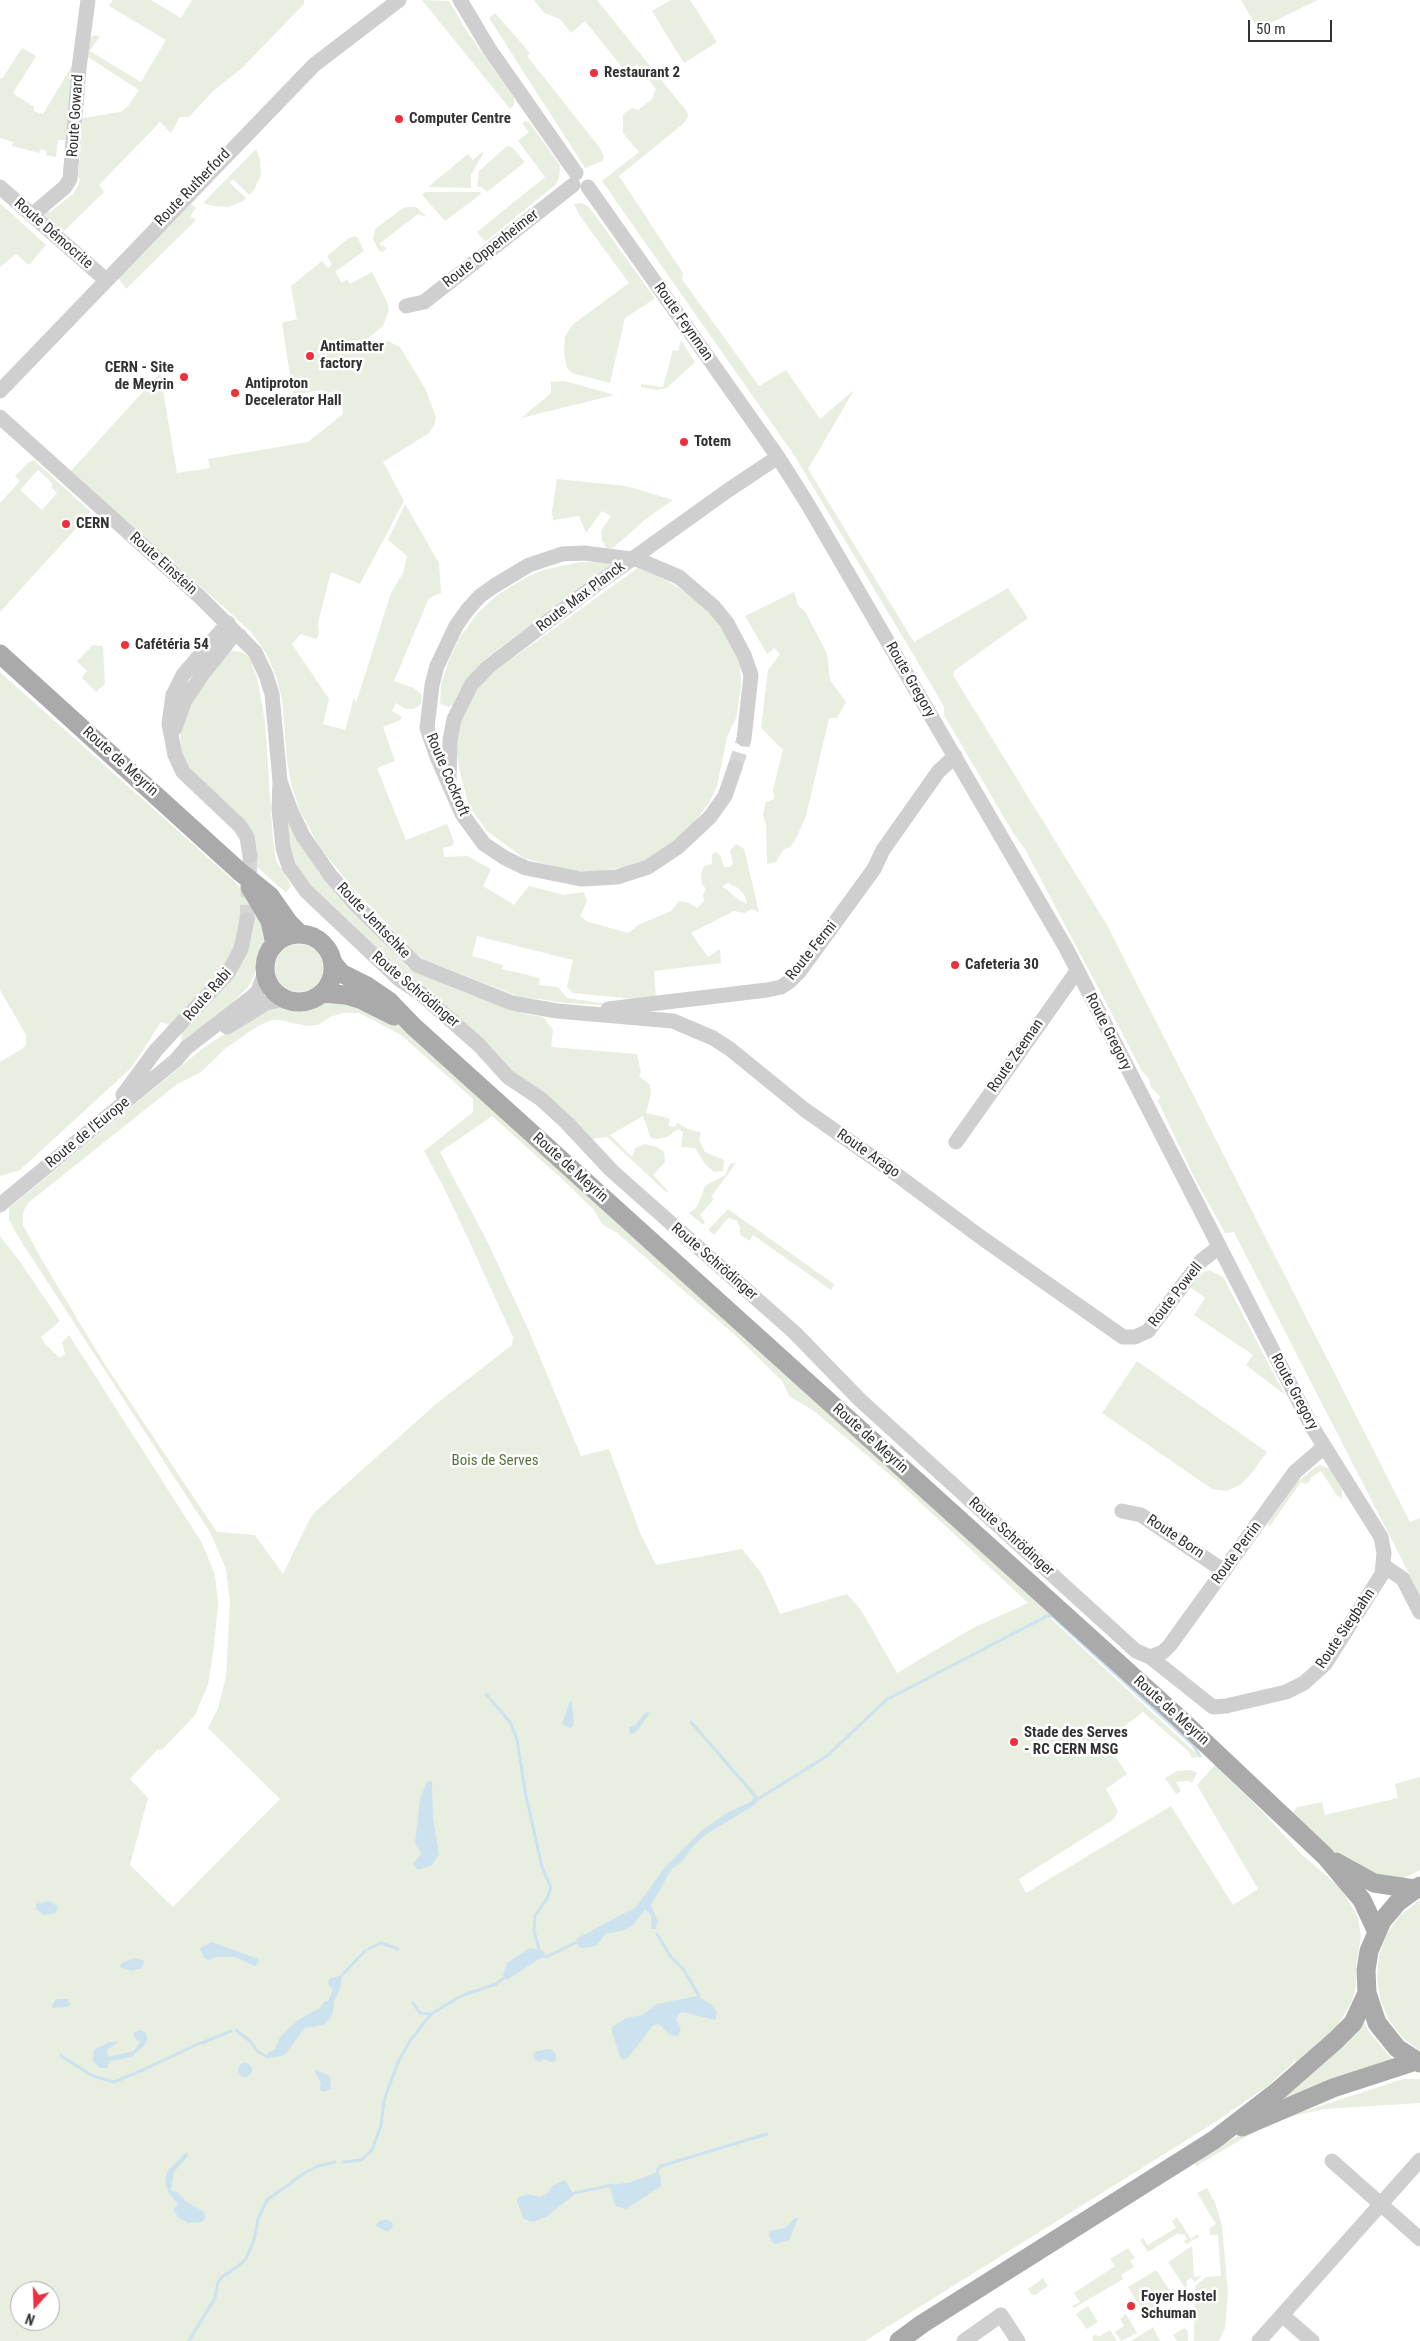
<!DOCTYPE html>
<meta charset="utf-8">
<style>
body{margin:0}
#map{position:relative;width:1420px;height:2341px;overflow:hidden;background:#fff;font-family:"Roboto Condensed",sans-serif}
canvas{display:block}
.north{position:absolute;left:10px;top:2281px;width:50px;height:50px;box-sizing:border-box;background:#fff;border:1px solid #adadad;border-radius:50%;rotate:200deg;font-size:14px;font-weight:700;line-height:20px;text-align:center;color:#323232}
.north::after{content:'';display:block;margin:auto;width:18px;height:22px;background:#ef2f3d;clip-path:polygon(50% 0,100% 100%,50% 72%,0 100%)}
.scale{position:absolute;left:1248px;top:20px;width:84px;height:22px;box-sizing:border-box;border:2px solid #323232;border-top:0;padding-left:6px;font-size:15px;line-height:18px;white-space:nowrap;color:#323232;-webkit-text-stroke:4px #fff;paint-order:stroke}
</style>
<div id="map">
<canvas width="1420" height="2341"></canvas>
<div class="north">N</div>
<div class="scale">50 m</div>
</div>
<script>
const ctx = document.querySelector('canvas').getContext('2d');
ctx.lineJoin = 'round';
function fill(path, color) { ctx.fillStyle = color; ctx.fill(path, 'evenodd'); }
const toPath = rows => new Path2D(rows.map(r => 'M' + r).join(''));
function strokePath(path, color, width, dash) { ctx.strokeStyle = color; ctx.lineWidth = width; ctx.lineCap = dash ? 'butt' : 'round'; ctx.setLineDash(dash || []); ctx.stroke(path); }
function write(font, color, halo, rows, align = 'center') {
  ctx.font = font + ' "Roboto Condensed",sans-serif'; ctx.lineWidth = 5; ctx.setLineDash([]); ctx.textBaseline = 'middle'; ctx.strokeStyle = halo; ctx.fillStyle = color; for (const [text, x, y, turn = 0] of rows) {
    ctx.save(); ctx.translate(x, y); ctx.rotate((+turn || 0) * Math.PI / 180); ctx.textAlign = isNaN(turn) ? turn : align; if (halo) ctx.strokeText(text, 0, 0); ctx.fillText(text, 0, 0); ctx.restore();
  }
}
const green = toPath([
 [113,0,151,0,181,18,192,0,304,0,304,4,241,69,214,90,189,117,180,117,171,133,160,122,99,185,104,191,103,193,64,231,52,225,43,217,45,213,48,210,50,212,73,194,77,188,80,179,78,178,83,118,120,112,128,106,139,90,88,57,90,38,95,35,100,36,90,51,141,82,166,40,109,6],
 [422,0,449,1,466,30,514,98,514,105,510,109],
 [534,0,597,0,687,112,688,116,684,123,619,176,683,273,682,279,759,386,786,370,820,419,854,390,808,469,914,642,1008,588,1028,618,955,670,953,675,1107,925,1410,1522,1420,1518,1420,1595,1234,1232,1225,1233,1193,1175,1158,1101,1160,1097,1151,1087,1149,1079,1142,1071,1026,851,1012,831,944,715,944,707,932,686,794,455,602,181,639,152,623,133,623,114,632,108,638,110,652,99,656,89,637,64,626,72,585,21,571,33,560,19,544,13],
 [671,0,690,0,717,42,684,63,652,11],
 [1241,0,1318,0,1258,29],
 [495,13,530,53,527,56,600,148,604,157,602,161,585,168,489,18],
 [22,48,36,56,13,93,34,107,33,111,43,114,73,64,66,140,58,140,56,157,46,155,47,151,41,149,39,153,12,146,13,142,0,138,0,78,2,79],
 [525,121,529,122,560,165,559,178,555,185,485,242,477,232,545,177,518,141,529,132,522,123],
 [507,146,512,147,525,162,487,192,481,187,477,187,479,171],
 [256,149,260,159,261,175,254,190,249,195,233,179,230,183,246,198,243,201,228,207,213,206,203,203],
 [482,152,483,154,471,175,471,188,428,187,468,154,473,160],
 [425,192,480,192,481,194,445,221,422,195],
 [0,203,46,245,29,265,16,254,0,267],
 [582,203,589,207,654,297,654,299,625,318,610,383,572,373,567,368,564,353,565,337,572,325,629,283,580,216,574,204],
 [191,204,196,208,190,216,196,220,126,289,118,278],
 [408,207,416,207,427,217,418,214,379,244,387,248,383,252,379,251,373,239,375,229,403,208],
 [355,236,358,238,364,251,335,272,342,283,347,279,350,284,372,272,387,302,389,310,383,326,365,341,373,350,388,341,400,347,426,390,436,418,434,426,429,433,383,462,404,501,360,584,331,572,318,623,319,635,316,639,301,634,292,644,329,699,323,724,345,730,354,698,356,703,391,593,403,573,407,556,388,540,405,504,439,563,441,593,429,598,394,681,414,688,422,695,421,704,414,709,406,709,396,703,392,711,402,717,400,720,383,727,395,761,377,768,406,840,447,824,454,842,452,846,443,848,444,857,467,856,491,869,483,886,514,905,529,886,564,895,584,892,587,901,580,916,588,922,629,933,638,925,671,911,679,901,689,903,697,908,704,901,703,895,706,889,702,884,701,874,704,866,712,864,712,855,715,852,720,855,724,867,730,867,733,864,730,850,736,844,744,849,759,912,751,909,745,913,734,911,691,933,708,957,720,949,721,963,654,971,656,998,634,999,573,993,567,987,573,960,477,936,472,956,503,965,502,969,540,978,539,985,558,987,567,998,602,1003,601,1005,565,1003,517,996,425,960,415,953,353,888,320,848,299,809,291,783,287,761,282,699,276,676,266,653,252,633,225,608,70,472,160,373,177,473,210,468,208,459,308,442,343,414,342,394,331,392,326,394,322,390,293,395,282,323,297,319,291,286,322,261,328,268,332,265,327,256,349,238],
 [728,883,738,888,745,896,747,904,739,900,722,886],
 [681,340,695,362,667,388,657,390,641,387,641,384,663,387,673,350,678,351],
 [564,381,612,394,611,396,521,418,551,393,551,382],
 [34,460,91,512,0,612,0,503,20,481,15,476,29,462],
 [38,470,53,484,51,487,57,493,42,510,20,490],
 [557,479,626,486,673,500,647,518,613,548,607,549,602,541,601,531,611,516,602,511,586,533,579,516,553,520,552,512],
 [580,562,619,563,575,592,485,659,459,691,453,704,449,707,440,704,441,685,449,660,460,637,477,614,496,596,523,579,543,570],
 [639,567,666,580,688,594,710,612,733,645,740,667,741,688,736,718,727,737,717,786,709,803,692,825,672,844,652,857,624,867,594,872,571,871,524,858,487,831,469,806,460,773,456,747,460,720,476,691,491,674],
 [794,592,798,605,806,613,827,654,830,680,846,702,837,718,829,718,806,816,795,841,790,847,783,850,776,862,767,864,766,826,763,814,766,802,774,799,773,790,783,750,761,728,768,670,780,654,774,648,767,654,745,616],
 [93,645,103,646,105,684,96,692,82,678,87,671,77,661],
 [228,650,242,652,249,657,257,677,265,721,273,841,276,860,291,885,286,893,256,866,257,848,252,833,191,773,182,756,180,730,194,698,211,677,208,673],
 [0,672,233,880,254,903,267,941,260,953,254,976,248,987,225,1010,184,1043,181,1042,182,1033,233,955,225,967,172,1026,161,1022,132,1067,20,1170,0,1176,0,1062,22,1049,26,1044,26,1035,0,990],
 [287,819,319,873,408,968,471,995,525,1014,543,1017,553,1030,551,1047,637,1054,641,1072,639,1076,650,1085,651,1094,646,1113,668,1118,670,1120,668,1126,675,1127,677,1123,690,1130,701,1132,699,1140,705,1152,724,1160,723,1171,714,1172,705,1164,695,1148,681,1147,683,1132,678,1129,667,1137,657,1139,651,1138,643,1116,610,1135,632,1157,635,1148,644,1144,657,1147,664,1152,665,1162,653,1175,668,1191,666,1192,607,1137,591,1139,517,1080,359,936,352,924,346,921,326,902,301,875,287,839],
 '275 968a24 24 0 1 1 48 0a24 24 0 1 1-48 0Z',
 [330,1000,390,1019,403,1028,1053,1614,1048,1616,1197,1754,1198,1757,1192,1758,1189,1752,1143,1712,1105,1741,1127,1774,1106,1789,1118,1811,1114,1819,1019,1879,1026,1893,1171,1806,1233,1905,1258,1889,1197,1785,1215,1765,1261,1810,1302,1855,1341,1888,1358,1917,1361,1936,1356,1966,1356,1986,1352,2001,1334,2031,1299,2065,1295,2061,1269,2085,1214,2123,865,2341,0,2341,0,1236,21,1263,60,1321,41,1337,46,1345,60,1358,65,1354,62,1342,69,1335,202,1543,215,1575,218,1604,214,1646,208,1685,195,1715,162,1750,158,1749,130,1779,148,1798,130,1865,173,1907,280,1799,208,1728,218,1708,226,1676,230,1603,226,1569,211,1534,19,1238,9,1220,9,1208,202,1049,230,1030,268,1007,281,1006,295,1010,308,1010],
 [343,1013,360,1013,401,1035,473,1099,473,1112,424,1151,444,1188,471,1245,513,1337,512,1345,436,1404,316,1511,310,1518,283,1574,255,1535,217,1532,102,1360,42,1260,23,1225,23,1212,28,1203,176,1085,201,1072,226,1048,258,1026,272,1020,280,1020,307,1026,318,1025,330,1017],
 [492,1116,561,1178,593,1209,603,1225,616,1232,735,1335,782,1381,789,1396,814,1411,896,1480,1028,1603,973,1628,897,1673,861,1610,847,1594,780,1614,762,1574,742,1549,656,1565,641,1535,609,1449,581,1456,529,1331,487,1241,440,1152],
 [20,2291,50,2291,50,2321,20,2321],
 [736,1163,711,1197,714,1199,700,1215,705,1222,703,1225,689,1213,696,1208,700,1200,705,1186,725,1175,730,1164],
 [728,1209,834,1284,831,1290,753,1235,750,1241,740,1235,740,1228,737,1221,728,1218,714,1235,708,1230],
 [1209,1270,1223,1277,1285,1395,1246,1365,1253,1355,1194,1315,1205,1298,1190,1287,1204,1272],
 [1137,1361,1267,1452,1250,1475,1240,1485,1226,1491,1212,1489,1102,1413],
 [1321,1465,1330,1469,1342,1489,1342,1499,1336,1494,1321,1471,1310,1478,1311,1480,1306,1484,1301,1482,1270,1526,1267,1525,1294,1484,1316,1467],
 [1191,1770,1197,1773,1192,1783,1188,1781,1176,1782,1181,1791,1176,1794,1165,1778,1177,1771],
 [1420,1777,1420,1870,1404,1878,1387,1881,1341,1857,1291,1815,1297,1807,1322,1802,1325,1815,1398,1798,1395,1784],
 [1420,1900,1420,2051,1403,2038,1389,2020,1380,1999,1377,1977,1379,1955,1387,1934,1400,1915],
 [1363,2017,1369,2032,1393,2060,1252,2118],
 [1403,2079,1420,2079,1420,2103,1324,2109,1293,2116,1263,2127,1196,2166,1195,2164,1212,2150,1253,2128],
 [1207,2188,1215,2203,1222,2226,1228,2293,1225,2328,1219,2341,1194,2341,1195,2286,1206,2277,1221,2276,1218,2235,1210,2235,1210,2228,1216,2224,1197,2193],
 [1177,2217,1191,2239,1198,2234,1199,2237,1186,2244,1184,2241,1187,2239,1184,2234,1180,2235,1178,2233,1148,2252,1140,2240,1143,2238,1148,2245,1176,2228,1172,2221],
 [1192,2246,1194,2277,1202,2276,1195,2282,1191,2278,1186,2281,1187,2286,1185,2288,1168,2262],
 [1128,2248,1135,2258,1130,2261,1134,2267,1121,2275,1123,2279,1074,2308,1072,2306,1080,2302,1074,2293,1115,2266,1110,2259],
 [1156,2270,1173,2295,1144,2313,1128,2287],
 [1043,2278,1048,2286,1035,2295,1031,2294,1028,2289],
 [1088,2306,1098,2322,1087,2329,1076,2314],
 [1126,2314,1137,2333,1121,2341,1115,2332,1124,2326,1120,2319],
 [1153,2327,1160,2341,1131,2341],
 [1184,2328,1188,2331,1188,2341,1177,2341,1173,2335],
 [1110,2330,1117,2341,1094,2341,1092,2337,1096,2334,1098,2337]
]);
const water = toPath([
 [570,1701,572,1703,574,1725,570,1728,562,1724],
 [646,1712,650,1713,637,1731,630,1735,629,1727,636,1724],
 [429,1781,432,1782,433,1818,439,1855,432,1865,418,1870,413,1864,421,1853,415,1843,420,1799,426,1783],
 [754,1796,758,1801,753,1806,705,1835,694,1845,683,1860,671,1870,651,1905,658,1922,656,1929,651,1929,651,1915,645,1910,634,1924,625,1930,606,1934,596,1946,585,1948,579,1947,576,1939,636,1907,665,1867,700,1832,725,1814,752,1801],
 [50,1901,58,1907,56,1913,44,1915,36,1910,36,1904],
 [212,1942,258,1959,259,1961,255,1966,235,1957,215,1957,209,1960,204,1958,200,1948],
 [530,1948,543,1951,546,1957,539,1959,507,1980,503,1975,507,1963],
 [134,1958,144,1961,142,1968,131,1971,120,1967,122,1963],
 [342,1975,340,1989,334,2001,333,2013,329,2020,323,2025,305,2028,286,2053,282,2056,268,2058,268,2053,275,2049,280,2037,288,2029,301,2018,320,2008,325,2001,328,2001,333,1990,328,1984,329,1979],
 [697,1996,711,2004,717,2013,715,2020,682,2012,679,2014,676,2019,681,2029,678,2036,670,2035,659,2024,653,2025,629,2057,623,2060,620,2057,611,2028,626,2018,642,2015,657,2004],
 [56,1999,67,1999,71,2004,68,2007,53,2008,52,2006],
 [140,2030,146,2033,147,2040,145,2045,131,2057,110,2061,107,2068,99,2068,93,2061,94,2050,109,2042,118,2042,107,2050,108,2057,134,2051,140,2042,134,2037,134,2032],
 [550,2049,556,2054,556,2060,552,2062,544,2059,540,2062,535,2060,533,2054,536,2051],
 '238 2070a7 7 0 1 1 14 0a7 7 0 1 1-14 0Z',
 [316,2070,330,2076,331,2089,324,2092,320,2090,321,2084,315,2071],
 [186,2152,188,2156,174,2172,171,2191,177,2192,188,2203,203,2211,206,2217,202,2222,188,2223,179,2218,173,2210,178,2204,168,2192,165,2182,167,2172],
 [655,2173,659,2174,661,2177,661,2186,626,2209,615,2206,610,2187,613,2185,631,2182],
 [565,2180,574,2195,546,2217,533,2222,524,2219,517,2201,519,2197,527,2194,540,2197,549,2192,552,2186],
 [795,2218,798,2218,789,2240,776,2244,773,2243,769,2236,770,2231,785,2228],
 [386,2219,393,2223,392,2228,387,2232,376,2226,378,2222]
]);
const stream = toPath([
 [486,1694,510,1722,517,1739,525,1791,542,1867,551,1888,546,1900,535,1916,534,1931,539,1949],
 [691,1722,758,1799,827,1756,886,1700,1047,1616,1052,1616,1193,1745,1200,1756],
 [657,1934,671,1957,684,1970,699,1996],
 [368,1949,381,1943,398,1949],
 [546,1957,577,1942],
 [342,1975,365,1951],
 [413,2003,420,2013,430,2014],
 [236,2030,251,2042,258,2052,268,2057],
 [202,2043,231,2031],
 [61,2056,93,2076,114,2082,145,2069,200,2043],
 [344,2162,361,2160,372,2150,381,2126,384,2100,399,2060,410,2041,431,2014,461,1996,496,1984,505,1977],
 [657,2174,658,2169,661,2166,767,2134],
 [574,2193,613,2185],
 [189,2341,215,2298,218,2282,223,2276,237,2267,246,2259,254,2240,258,2219,267,2200,306,2172,318,2166,335,2162]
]);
const minorTunnel = toPath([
 [735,767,744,739],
 [247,920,250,856]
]);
const minor = toPath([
 [460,0,490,50,576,173],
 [0,187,106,280],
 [32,215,65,187,70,179,79,68,88,0],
 [406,306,424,302,573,185],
 [0,391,314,65,399,0],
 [0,417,200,597,255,652,266,675,272,694,280,781,291,811,303,836,330,875,357,906,417,965,512,1003,557,1011,673,1021,713,1038,730,1049,805,1110,885,1166,982,1238,1123,1337,1135,1337,1148,1331,1201,1261,1219,1247],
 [228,623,183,675,173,695,169,724,175,755,183,772,240,826,247,837,250,856],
 [175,728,185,700,205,671,232,637,240,636],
 [735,767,725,796,710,817,678,847,648,867,617,877,581,879,526,868,505,858,484,844,462,814,437,757,427,728,432,685,437,666,456,626,468,609,480,596,494,586,529,565,562,554,584,553,639,560,679,577,714,607,727,623,744,655,751,675,744,739],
 [449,779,450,740,454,719,471,685,488,667,593,587,727,491,778,457],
 [280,781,279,809,283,848,289,867,306,891,400,980,420,993,479,1045,508,1077,541,1099,567,1123,612,1171,795,1333,860,1400,1136,1651,1150,1657,1213,1707,1226,1706,1286,1692,1304,1683,1325,1664,1382,1574,1384,1553,1381,1537,1311,1425,1066,948,807,503,778,457,588,187],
 [608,1009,767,990,781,987,790,981,799,972,874,869,883,850,938,772,955,756],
 [227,1027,266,1003,285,999],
 [123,1095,156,1050,228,973,241,949,247,920],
 [956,1142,1077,971],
 [0,1205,176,1060,186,1048,252,997,258,991,265,972],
 [1122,1511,1141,1515,1224,1571],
 [1384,1566,1403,1579,1420,1612],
 [1150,1657,1163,1652,1170,1645,1295,1472,1324,1447],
 [1332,2161,1420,2239],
 [1282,2315,1312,2341],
 [964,2341,1001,2315,1018,2341],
 [1259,2341,1420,2160]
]);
const major = toPath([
 [0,654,239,871,270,896,289,923,300,934],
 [250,887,270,921,275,944],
 '265 968a34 34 0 1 1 68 0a34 34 0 1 1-68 0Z',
 [333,963,341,973,367,986,389,1001,413,1026,1179,1718,1325,1856,1362,1900,1376,1930],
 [322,993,346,995,362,1000,394,1016],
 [1336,1862,1374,1883,1414,1889],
 [1420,1886,1398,1902,1382,1921,1369,1951,1366,1970,1367,1993,1377,2023,1397,2048,1420,2063],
 [1242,2127,1333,2088,1416,2061],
 [899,2341,922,2324,1214,2140,1279,2090,1336,2040,1353,2023,1367,1993]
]);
const markers = [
 [594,73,5,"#ef2f3d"],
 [399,119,5,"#ef2f3d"],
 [310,356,5,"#ef2f3d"],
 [184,377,5,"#ef2f3d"],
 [235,393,5,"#ef2f3d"],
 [684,442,5,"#ef2f3d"],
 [66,524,5,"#ef2f3d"],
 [125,645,5,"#ef2f3d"],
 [955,965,5,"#ef2f3d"],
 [1014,1742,5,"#ef2f3d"],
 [1131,2306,5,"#ef2f3d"]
];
const poiNames = [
 ["Restaurant 2",604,73],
 ["Computer Centre",409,119],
 ["Antimatter",320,347],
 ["factory",320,364],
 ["CERN - Site",174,368,"right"],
 ["de Meyrin",174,385,"right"],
 ["Antiproton",245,384],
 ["Decelerator Hall",245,401],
 ["Totem",694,442],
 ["CERN",76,524],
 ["Cafétéria 54",135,645],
 ["Cafeteria 30",965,965],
 ["Stade des Serves",1024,1733],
 ["- RC CERN MSG",1024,1750],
 ["Foyer Hostel",1141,2297],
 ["Schuman",1141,2314]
];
const streetNames = [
 ["Route Goward",76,116,-86],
 ["Route Rutherford",193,188,-46],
 ["Route Démocrite",53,234,41],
 ["Route Oppenheimer",491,249,-38],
 ["Route Feynman",683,322,55],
 ["Route Einstein",163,564,42],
 ["Route Max Planck",581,597,-37],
 ["Route Gregory",910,680,60],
 ["Route de Meyrin",120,762,42],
 ["Route Cockroft",447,775,67],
 ["Route Jentschke",373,921,46],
 ["Route Fermi",812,951,-51],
 ["Route Schrödinger",415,990,40],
 ["Route Rabi",208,995,-49],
 ["Route Gregory",1108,1032,63],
 ["Route Zeeman",1016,1056,-55],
 ["Route de l'Europe",88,1133,-39],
 ["Route Arago",868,1154,35],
 ["Route de Meyrin",570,1168,42],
 ["Route Schrödinger",714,1262,41],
 ["Route Powell",1176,1295,-52],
 ["Route Gregory",1294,1392,62],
 ["Route de Meyrin",870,1439,42],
 ["Route Schrödinger",1011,1537,42],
 ["Route Born",1175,1537,34],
 ["Route Perrin",1237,1553,-54],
 ["Route Siegbahn",1346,1629,-56],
 ["Route de Meyrin",1171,1711,42]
];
const parkNames = [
 ["Bois de Serves",495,1461]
];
fill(green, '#e8efe0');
fill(water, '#cce2ef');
strokePath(stream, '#cce2ef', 3);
strokePath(minorTunnel, '#d6d6d6', 15, [15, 8]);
strokePath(minor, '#cfcfcf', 15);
strokePath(major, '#aaa', 19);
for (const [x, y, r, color] of markers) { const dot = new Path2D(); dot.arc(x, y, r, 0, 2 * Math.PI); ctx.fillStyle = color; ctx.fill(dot); strokePath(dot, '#fff', 2); }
write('bold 15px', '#323232', '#fff', poiNames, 'left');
write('15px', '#323232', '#fff', streetNames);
write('15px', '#55723c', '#fff', parkNames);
</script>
